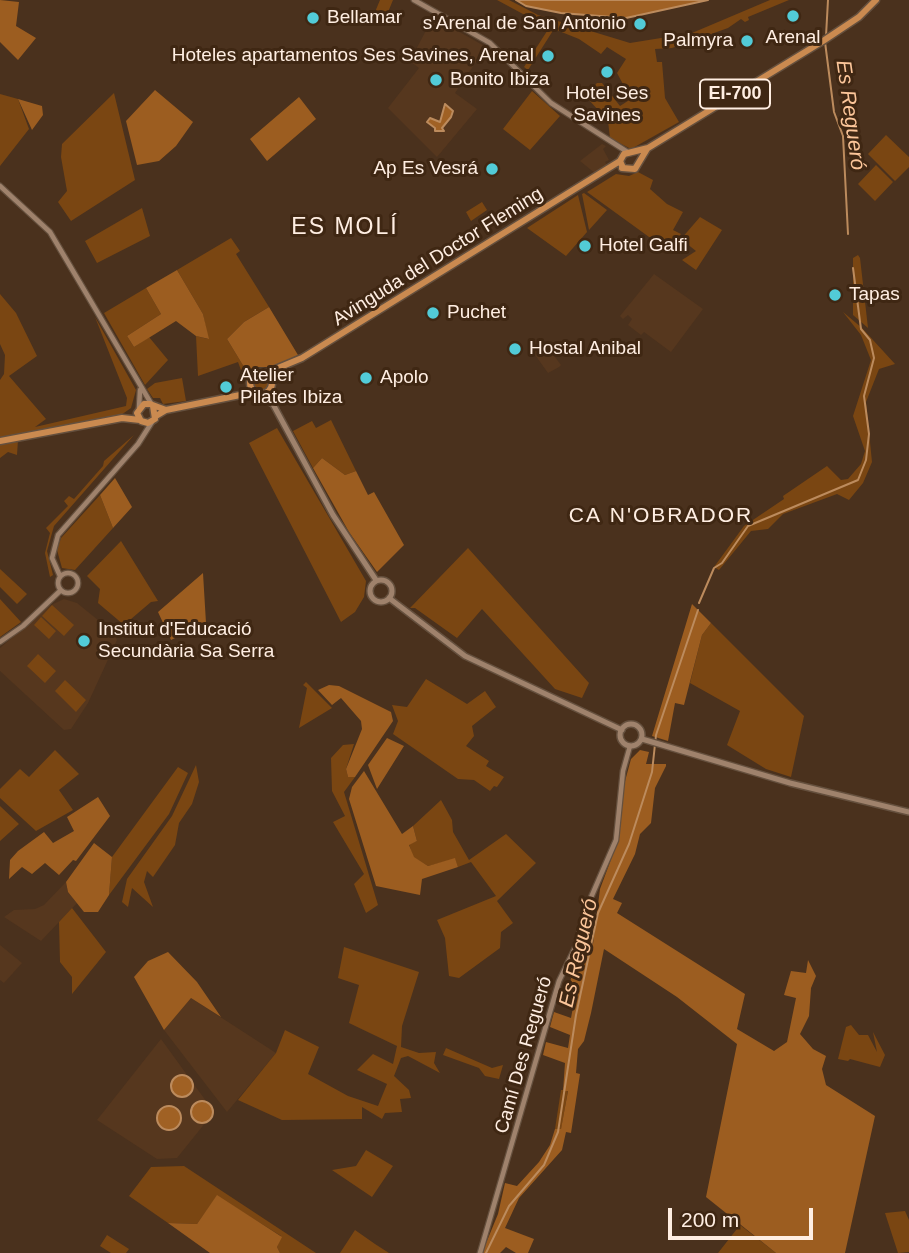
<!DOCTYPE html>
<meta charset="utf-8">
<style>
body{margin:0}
#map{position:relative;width:909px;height:1253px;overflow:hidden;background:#4a311d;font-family:Arial,sans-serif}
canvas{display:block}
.scale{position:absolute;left:668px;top:1208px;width:145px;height:32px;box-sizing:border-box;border:4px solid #ffeee2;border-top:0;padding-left:9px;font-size:21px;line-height:24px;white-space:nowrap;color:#ffeee2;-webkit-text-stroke:5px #3f2713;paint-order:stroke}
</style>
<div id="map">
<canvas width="909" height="1253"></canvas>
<div class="scale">200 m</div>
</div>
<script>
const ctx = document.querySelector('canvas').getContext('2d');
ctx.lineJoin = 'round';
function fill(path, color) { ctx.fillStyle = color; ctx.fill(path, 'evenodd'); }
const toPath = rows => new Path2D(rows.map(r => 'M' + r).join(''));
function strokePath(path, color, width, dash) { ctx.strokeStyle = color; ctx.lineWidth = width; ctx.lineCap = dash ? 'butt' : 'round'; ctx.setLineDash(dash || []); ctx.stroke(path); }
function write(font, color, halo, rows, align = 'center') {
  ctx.font = font + ' Arial,sans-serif'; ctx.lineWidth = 6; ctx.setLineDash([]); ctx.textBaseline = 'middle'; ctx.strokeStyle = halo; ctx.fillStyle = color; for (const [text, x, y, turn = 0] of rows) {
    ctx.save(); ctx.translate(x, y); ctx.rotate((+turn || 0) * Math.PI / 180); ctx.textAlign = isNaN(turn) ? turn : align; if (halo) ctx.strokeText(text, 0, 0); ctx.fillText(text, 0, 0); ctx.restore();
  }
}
const built = toPath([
 [433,17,486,47,455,93,477,109,437,157,388,108,419,68,410,61],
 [602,144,606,146,603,149,609,160,605,162,608,166,596,174,580,161],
 [654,274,703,309,671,352,644,332,641,335,628,325,632,319,628,315,623,319,620,316],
 [537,349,543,353,549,349,561,365,559,367,548,373,533,352],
 [64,599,77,603,114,633,117,640,88,703,71,729,64,730,0,671,0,648,49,606],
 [66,882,68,892,77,903,41,941,4,917,14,910,35,909,44,905],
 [0,945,22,963,4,983,0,980],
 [191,998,276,1053,227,1112,164,1030],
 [161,1039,214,1112,177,1158,157,1159,97,1120]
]);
const green = toPath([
 [380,0,393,0,386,17,375,12],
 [497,0,509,0,538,15,630,43,692,33,770,0,789,0,748,17,749,20,745,22,741,19,728,28,672,48,655,49,657,62,662,62,665,98,679,122,631,149,610,138,608,121,589,100,587,93,597,83,602,83,620,106,631,99,617,73,626,59,607,47,601,54,579,39,554,29,528,70,524,67,549,28],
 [532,91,560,116,530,150,503,129],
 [114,93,135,180,71,221,58,202,67,191,61,157,62,144],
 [0,94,18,99,29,129,0,166],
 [886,135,909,157,909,167,895,181,868,154],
 [876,165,893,182,875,201,858,184],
 [638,172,653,180,650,189,667,204,683,212,673,230,681,234,667,250,587,192,616,174,629,176],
 [584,193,607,210,589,230,582,194],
 [578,195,587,232,566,256,527,228],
 [482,202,487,210,471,221,466,212],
 [142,208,150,236,97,263,85,241],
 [700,217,722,230,696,270,682,260,696,251,681,239],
 [231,238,240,251,236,254,269,307,244,322,227,339,247,372,245,381,238,362,198,376,196,336,208,339,203,314,177,270],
 [858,255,860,258,868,328,853,315,853,258],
 [146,288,161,314,127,336,134,347,149,337,168,360,145,385,104,313],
 [0,294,16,313,37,356,9,376,46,419,35,427,126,406,127,398,95,317,136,390,131,408,121,415,0,439,0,380,4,374,5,355,0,344],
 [843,312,862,328,895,364,879,369,866,402,872,462,863,483,849,500,837,494,783,514,768,529,751,531,719,570,714,567,744,526,784,499,783,496,827,466,841,480,848,479,861,464,865,451,853,416,871,360,861,335],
 '251 383a9 9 0 1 1 18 0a9 9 0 1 1-18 0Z',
 [182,378,186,401,163,404,160,398,153,398,147,389,155,383],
 [331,420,356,471,345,475,322,458,313,468,293,431,312,421,316,428],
 [277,428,366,581,364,597,355,612,341,622,249,443],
 [134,435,54,526,47,551,53,575,50,577,45,553,50,533,46,528,68,506,64,501,69,496,74,499,103,466,104,461],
 [18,440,17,455,8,452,0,458,0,444],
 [100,495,113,528,75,570,62,568,57,550,61,538],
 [121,541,158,601,151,602,124,625,98,603,100,589,87,576],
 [468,548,589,683,582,698,555,689,482,609,457,638,415,608,410,608],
 [0,569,27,594,17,604,0,587],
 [0,599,21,622,0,637],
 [52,605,74,625,64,636,42,616],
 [41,617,56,631,49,639,34,625],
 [711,623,804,716,791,777,766,769,727,745,740,711,690,683,702,635],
 [38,654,56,671,45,683,27,666],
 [426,679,467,704,485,691,496,707,472,726,474,736,466,746,489,761,486,766,504,777,497,787,494,786,490,791,474,780,458,779,393,734,398,721,392,705,407,707],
 [65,680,86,700,76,712,55,691],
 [306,682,332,708,299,728,307,688,303,685],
 [354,744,346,769,348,777,355,777,344,792,378,905,366,913,354,884,364,874,333,822,345,816,332,791,331,758,343,745],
 [55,750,79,774,59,790,73,810,36,831,0,798,0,789,20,769,29,777],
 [196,765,199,782,192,804,179,823,175,845,153,877,147,871,144,882,153,907,132,888,128,907,122,902,127,879,172,816],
 [178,767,188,773,169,814,109,895,112,857],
 [441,800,452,820,453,832,469,860,506,834,536,863,497,901,513,923,501,932,500,948,459,978,449,976,445,938,437,920,496,896,471,862,458,867,455,859,428,866,413,857,409,844,417,841,413,826],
 [0,806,19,824,0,841],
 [72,908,106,952,72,994,72,977,60,962,59,922],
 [344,947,419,972,402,1026,401,1047,419,1053,436,1052,434,1063,440,1073,408,1056,401,1058,394,1076,409,1090,411,1098,400,1099,402,1112,385,1113,382,1119,362,1107,362,1119,282,1120,238,1100,276,1053,285,1030,319,1047,308,1074,348,1096,378,1106,387,1084,357,1070,373,1054,393,1064,397,1046,349,1023,359,985,338,978],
 [851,1025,859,1035,868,1035,877,1052,873,1032,885,1055,880,1067,850,1059,848,1061,838,1059,846,1027],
 [446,1048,492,1068,503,1065,499,1079,485,1076,479,1068,443,1055],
 [561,1090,568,1090,561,1130,555,1129],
 [366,1150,393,1166,372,1197,332,1170,356,1166],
 [184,1166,316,1253,280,1253,277,1247,281,1236,217,1196,197,1224,168,1223,129,1196,151,1167],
 [905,1211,909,1220,909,1252,898,1253,885,1213],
 [740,1225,776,1253,718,1253],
 [355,1230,375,1244,389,1253,340,1253],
 [107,1235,129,1249,126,1253,111,1253,100,1246]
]);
const forest = toPath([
 [0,0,19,2,16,26,36,38,18,60,0,42],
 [155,90,193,122,176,146,159,161,137,165,126,121],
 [299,97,316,119,267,161,250,139],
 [18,99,42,106,43,115,32,130],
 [177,270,203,314,209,339,196,336,176,321,134,347,127,336,161,314,146,288],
 [269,307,298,355,276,367,257,367,247,372,227,339,244,322],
 [322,458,345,475,356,471,368,495,374,492,404,545,377,572,349,532,313,468],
 [115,478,132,507,113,528,100,495],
 [203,573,206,623,171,640,158,612],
 [692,604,711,623,702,635,684,705,675,703,668,741,652,736],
 [329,685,339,686,391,712,393,721,355,777,348,777,346,769,362,729,361,721,341,698,332,705,318,690],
 [387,738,404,746,377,789,368,765],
 [640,750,649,752,646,764,666,764,666,766,655,788,651,823,640,834,635,854,613,899,622,903,617,913,745,994,737,1029,774,1051,787,1042,796,998,784,995,791,971,806,973,808,960,816,976,811,988,809,1016,800,1034,813,1049,826,1056,822,1069,826,1085,875,1116,845,1253,776,1253,706,1197,737,1044,677,997,604,949,591,1013,584,1041,578,1049,576,1073,580,1074,571,1133,566,1132,562,1150,519,1198,505,1228,534,1239,528,1253,516,1253,506,1247,500,1253,482,1253,498,1214,505,1183,517,1186,539,1162,550,1145,555,1129,561,1129,568,1091,563,1091,565,1063,543,1055,546,1042,568,1048,570,1035,550,1027,554,1012,571,1018,574,1002,568,992,571,978,566,973,577,950,586,958,590,943,593,944,600,889,619,838,624,785,631,759],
 [364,771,402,834,413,826,417,841,409,845,414,857,428,866,455,858,458,867,422,879,420,895,376,886,349,799,352,787],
 [98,797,110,816,76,861,73,860,59,875,45,863,32,874,22,867,9,879,10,860,18,851,44,832,53,843,74,831,67,817],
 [94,843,112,857,109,895,98,912,84,912,68,892,66,882],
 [168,952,197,982,221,1017,191,998,164,1030,134,977,148,961],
 [217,1195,282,1237,277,1247,280,1253,210,1253,168,1223,197,1224]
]);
const water = toPath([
 [516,0,708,0,626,18,561,13,526,6,516,0],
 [445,104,453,111,451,117,442,128,444,131,435,131,435,128,427,122,430,118,440,122,445,104],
 '171 1086a11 11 0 1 1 22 0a11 11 0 1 1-22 0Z',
 '191 1112a11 11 0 1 1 22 0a11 11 0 1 1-22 0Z',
 '157 1118a12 12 0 1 1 24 0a12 12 0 1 1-24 0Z'
]);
const stream = toPath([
 [826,36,828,0],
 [825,42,834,112,843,136,848,234],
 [699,603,714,568,722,563,748,526,858,480,866,460,869,434,864,396,874,358,870,340,861,329,853,268],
 [486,1253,509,1206,544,1165,558,1132,576,1015,598,913,629,844,652,772,656,735,698,610]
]);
const tertiary = toPath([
 [414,0,490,43,551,103,629,153],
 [0,186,50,232,152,405],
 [139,408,140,390],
 '58 583a10 10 0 1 1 20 0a10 10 0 1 1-20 0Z',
 [60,576,52,558,58,535,138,444,152,422],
 [0,642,23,626,60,591],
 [480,1253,559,981,575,948,589,902,616,840,623,771,630,746]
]);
const secondary = toPath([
 [271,388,274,406,333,515,376,580],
 [260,394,272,404],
 '370 591a11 11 0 1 1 22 0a11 11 0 1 1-22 0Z',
 [389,598,465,656,622,730],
 '620 735a11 11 0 1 1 22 0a11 11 0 1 1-22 0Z',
 [642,739,790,783,909,812]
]);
const primary = toPath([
 [622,168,635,169,647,149],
 [623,168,620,161,624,154,648,148,823,41,859,17,876,0],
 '250 383a11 11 0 1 1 22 0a11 11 0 1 1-22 0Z',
 [266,373,302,358,620,161],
 [153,406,155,419,148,423,141,421,137,413,144,404,150,404,166,410],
 [156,416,166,410,255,392],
 [0,441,122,418,140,420]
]);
const markers = [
 [793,16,7,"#52cbd7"],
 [313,18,7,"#52cbd7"],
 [640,24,7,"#52cbd7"],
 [747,41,7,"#52cbd7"],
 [548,56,7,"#52cbd7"],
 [607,72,7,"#52cbd7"],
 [436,80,7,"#52cbd7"],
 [492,169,7,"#52cbd7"],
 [585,246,7,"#52cbd7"],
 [835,295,7,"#52cbd7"],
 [433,313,7,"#52cbd7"],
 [515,349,7,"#52cbd7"],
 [366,378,7,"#52cbd7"],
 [226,387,7,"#52cbd7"],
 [84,641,7,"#52cbd7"]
];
const shields = [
 [735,94,70]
];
const shieldNames = [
 ["EI-700",735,94]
];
const poiNames = [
 ["Bellamar",327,18],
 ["s'Arenal de San Antonio",626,24,"right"],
 ["Arenal",793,38,"center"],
 ["Palmyra",733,41,"right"],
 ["Hoteles apartamentos Ses Savines, Arenal",534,56,"right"],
 ["Bonito Ibiza",450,80],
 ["Hotel Ses",607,94,"center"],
 ["Savines",607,116,"center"],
 ["Ap Es Vesrá",478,169,"right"],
 ["Hotel Galfi",599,246],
 ["Tapas",849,295],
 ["Puchet",447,313],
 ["Hostal Anibal",529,349],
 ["Atelier",240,376],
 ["Pilates Ibiza",240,398],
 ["Apolo",380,378],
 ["Institut d'Educació",98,630],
 ["Secundària Sa Serra",98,652]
];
const streetNames = [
 ["Avinguda del Doctor Fleming",438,257,-32],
 ["Camí Des Regueró",524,1055,-74]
];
const waterNames = [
 ["Es Regueró",850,115,82],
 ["Es Regueró",579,953,-77]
];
const neighbourhoodNames = [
 ["CA N'OBRADOR",661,516]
];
const quarterNames = [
 ["ES MOLÍ",345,228]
];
fill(built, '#56371e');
fill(green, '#7a4612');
fill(forest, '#9c5d20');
fill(water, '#a06124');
strokePath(water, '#bc8b5d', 2);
strokePath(stream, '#bc8b5d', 2);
strokePath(tertiary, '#65503e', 7);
strokePath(secondary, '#65503e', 8);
strokePath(primary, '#65503e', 9);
strokePath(tertiary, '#9f826c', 4.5);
strokePath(secondary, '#9f826c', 5);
strokePath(primary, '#ca8a50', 6);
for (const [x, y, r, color] of markers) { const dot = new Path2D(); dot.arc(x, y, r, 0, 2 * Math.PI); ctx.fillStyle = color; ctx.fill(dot); strokePath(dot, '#3f2713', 2.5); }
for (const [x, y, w] of shields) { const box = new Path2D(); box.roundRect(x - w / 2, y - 14.5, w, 29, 5); ctx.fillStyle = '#3f2713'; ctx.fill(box); strokePath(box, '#ffeee2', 2); }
write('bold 18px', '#ffeee2', null, shieldNames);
write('19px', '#ffeee2', '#3f2713', poiNames, 'left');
write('19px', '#ffeee2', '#3f2713', streetNames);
write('italic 21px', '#fcc69a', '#3f2713', waterNames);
ctx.letterSpacing = '2px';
write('21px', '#ffeee2', '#3f2713', neighbourhoodNames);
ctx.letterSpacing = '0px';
ctx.letterSpacing = '2px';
write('23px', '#ffeee2', '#3f2713', quarterNames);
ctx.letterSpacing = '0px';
</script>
